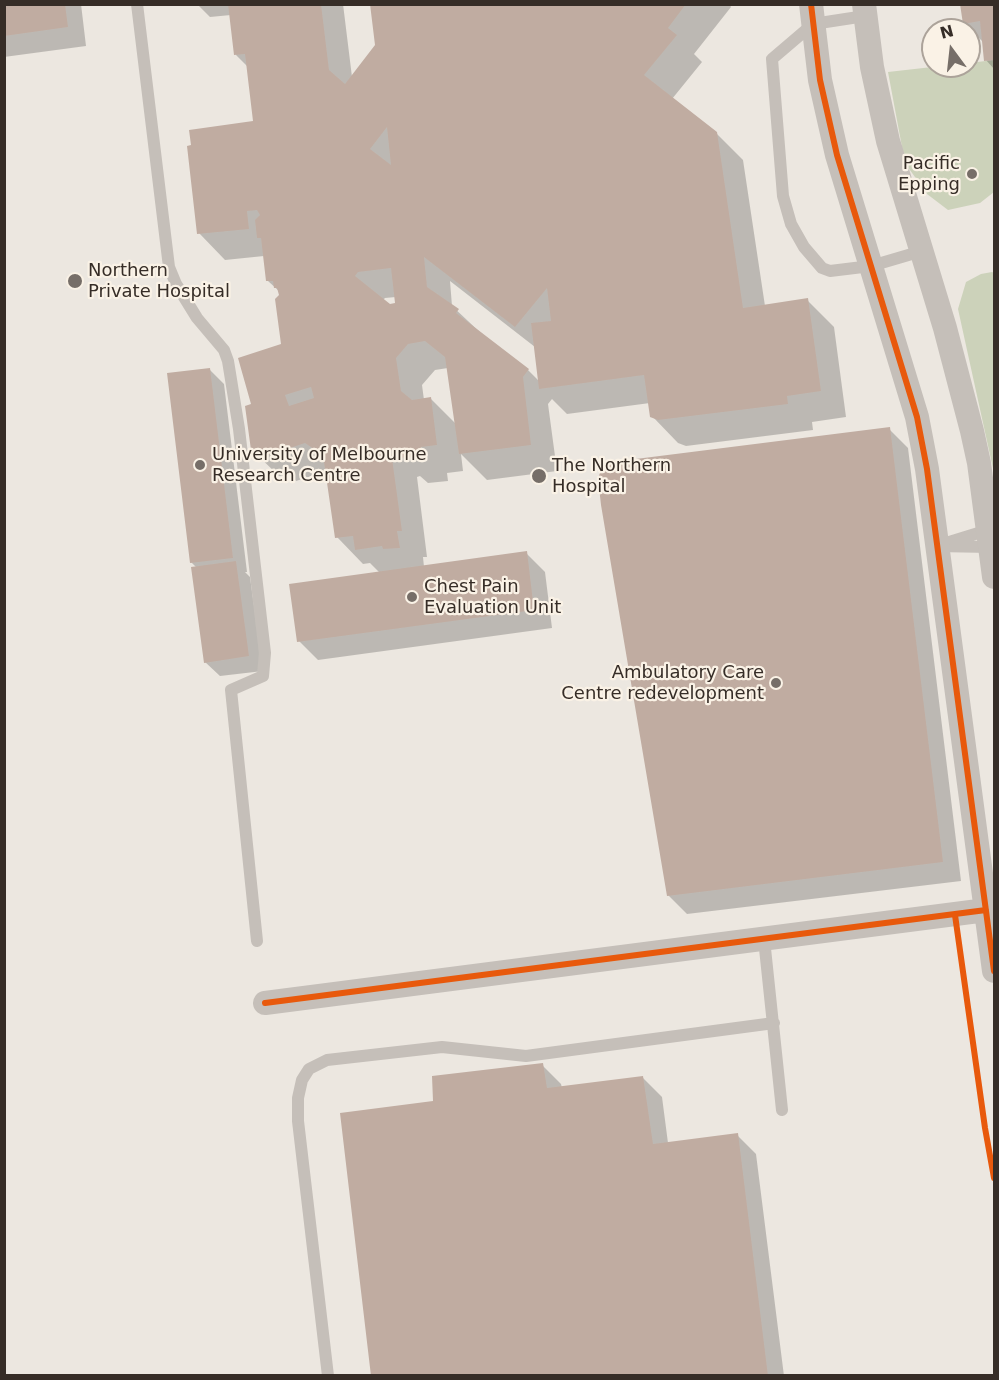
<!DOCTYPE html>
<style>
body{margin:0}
#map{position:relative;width:999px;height:1380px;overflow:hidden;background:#ece7e0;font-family:"DejaVu Sans",sans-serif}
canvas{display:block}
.frame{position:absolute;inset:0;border:6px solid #362d27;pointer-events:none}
.north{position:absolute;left:921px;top:18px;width:60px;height:60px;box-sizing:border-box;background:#faf2e6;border:2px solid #aca39a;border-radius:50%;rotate:345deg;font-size:16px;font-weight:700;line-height:24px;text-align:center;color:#362d27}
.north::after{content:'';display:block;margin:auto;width:21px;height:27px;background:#766e68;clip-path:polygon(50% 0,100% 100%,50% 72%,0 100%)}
</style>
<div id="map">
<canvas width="999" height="1380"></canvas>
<div class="frame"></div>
<div class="north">N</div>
</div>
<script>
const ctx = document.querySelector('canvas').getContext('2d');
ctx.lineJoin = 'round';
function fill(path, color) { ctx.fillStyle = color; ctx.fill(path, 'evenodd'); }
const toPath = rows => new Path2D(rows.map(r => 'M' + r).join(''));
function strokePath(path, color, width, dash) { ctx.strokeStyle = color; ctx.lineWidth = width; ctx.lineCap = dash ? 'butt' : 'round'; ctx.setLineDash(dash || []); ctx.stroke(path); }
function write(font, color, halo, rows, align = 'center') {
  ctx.font = font + ' "DejaVu Sans",sans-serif'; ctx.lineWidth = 4.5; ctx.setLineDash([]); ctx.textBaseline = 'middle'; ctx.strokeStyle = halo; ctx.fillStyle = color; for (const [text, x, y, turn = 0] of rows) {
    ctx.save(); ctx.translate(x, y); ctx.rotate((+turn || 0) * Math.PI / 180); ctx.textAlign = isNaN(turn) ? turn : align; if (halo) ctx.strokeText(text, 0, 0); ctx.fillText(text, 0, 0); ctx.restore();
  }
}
const green = toPath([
 [994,60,994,192,980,203,948,210,927,194,905,163,888,72,941,66,969,66,969,63],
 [992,272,994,273,994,473,958,309,966,282,981,274]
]);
const shadow = toPath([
 [4,4,81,4,86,46,4,57],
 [197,4,343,4,352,77,376,45,371,4,729,4,731,7,694,54,702,62,672,99,716,133,743,160,765,306,807,300,834,327,846,417,812,422,813,430,686,446,678,443,652,416,650,403,567,414,552,399,548,404,557,471,487,480,461,454,463,471,447,473,448,481,428,483,420,476,417,477,427,557,423,557,424,567,526,553,545,572,552,628,318,660,299,641,380,573,370,563,363,564,337,537,327,471,296,481,291,475,279,476,252,450,253,405,282,345,280,296,280,292,268,281,264,256,225,260,199,233,255,123,248,67,236,55,231,15,210,17],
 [450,281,535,347,540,382,528,370,484,336,452,306],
 [396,297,397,305,390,305,383,300,385,298],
 [448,368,456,424,431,399,424,400,422,385,435,370],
 [962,4,994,4,994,69,986,60,984,43,964,23],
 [210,370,224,384,247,572,245,572,250,577,263,671,220,676,205,662,197,568,191,562],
 [889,429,908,448,961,881,687,914,668,895],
 [542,1065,561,1084,562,1088,643,1078,662,1097,668,1143,737,1135,756,1154,784,1376,372,1376,435,1103]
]);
const building = toPath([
 [4,4,65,4,68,27,4,36],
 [228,4,321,4,329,70,345,84,375,45,370,4,686,4,668,28,677,35,644,75,717,132,743,308,808,298,821,391,787,396,788,404,658,420,650,417,644,375,539,389,531,323,551,321,547,288,515,327,424,257,427,287,459,309,456,313,529,369,523,377,531,445,459,454,445,357,425,341,408,344,396,358,401,391,412,400,431,397,437,445,421,447,422,455,400,458,398,450,391,451,402,531,397,531,400,548,383,549,382,546,355,550,353,536,335,538,323,455,305,443,269,455,267,449,251,450,245,406,251,404,238,358,281,344,275,299,279,295,277,288,274,288,273,281,266,281,261,238,257,238,255,220,260,215,257,210,247,211,249,229,197,234,187,146,191,145,189,130,253,121,245,54,234,55],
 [387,127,391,165,370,149],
 [391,268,395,303,390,304,355,276,358,272],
 [311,387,314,398,289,406,285,395],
 [960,4,994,4,994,60,984,61,980,21,963,24],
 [210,368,233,558,190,563,167,373],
 [890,427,943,862,667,896,601,505,598,478,604,463],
 [527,551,534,610,297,642,289,584],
 [236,561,249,656,204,663,191,567],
 [543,1063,547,1088,643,1076,653,1144,738,1133,768,1376,371,1376,340,1113,433,1101,432,1076]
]);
const service = toPath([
 [137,4,169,267,176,284,197,318,224,350,228,361,239,429,265,653,263,676,231,690,257,941],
 [865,16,813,24,772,59,783,196,791,224,804,247,822,268,830,271,871,266,922,251],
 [946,543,988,530],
 [936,546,991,547],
 [764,939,782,1110],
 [328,1376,298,1121,298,1098,302,1080,309,1069,327,1060,442,1047,526,1056,774,1023]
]);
const minor = toPath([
 [811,4,820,80,837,155,917,417,927,469,994,971],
 [864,4,872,67,888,141,945,328,972,431,979,463,994,577],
 [265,1003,994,909]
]);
const cycleway = toPath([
 [811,4,820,80,837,155,917,417,927,469,994,971],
 [955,915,985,1128,994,1178],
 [265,1003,986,910]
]);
const markers = [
 [972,174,6,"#766e68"],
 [75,281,8,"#766e68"],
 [200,465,6,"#766e68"],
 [539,476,8,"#766e68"],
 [412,597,6,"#766e68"],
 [776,683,6,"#766e68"]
];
const poiNames = [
 ["Pacific",960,164,"right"],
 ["Epping",960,185,"right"],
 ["Northern",88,271],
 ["Private Hospital",88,292],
 ["University of Melbourne",212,455],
 ["Research Centre",212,476],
 ["The Northern",552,466],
 ["Hospital",552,487],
 ["Chest Pain",424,587],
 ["Evaluation Unit",424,608],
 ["Ambulatory Care",764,673,"right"],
 ["Centre redevelopment",764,694,"right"]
];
fill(green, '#ccd2ba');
fill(shadow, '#0003');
fill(building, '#c0aca1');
strokePath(service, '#c5bfb9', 12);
strokePath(minor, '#c5bfb9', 24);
strokePath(cycleway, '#e8590c', 6);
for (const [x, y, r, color] of markers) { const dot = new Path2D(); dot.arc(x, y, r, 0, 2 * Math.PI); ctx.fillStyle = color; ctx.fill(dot); strokePath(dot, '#faf2e6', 2); }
write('18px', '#362d27', '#faf2e6', poiNames, 'left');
</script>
